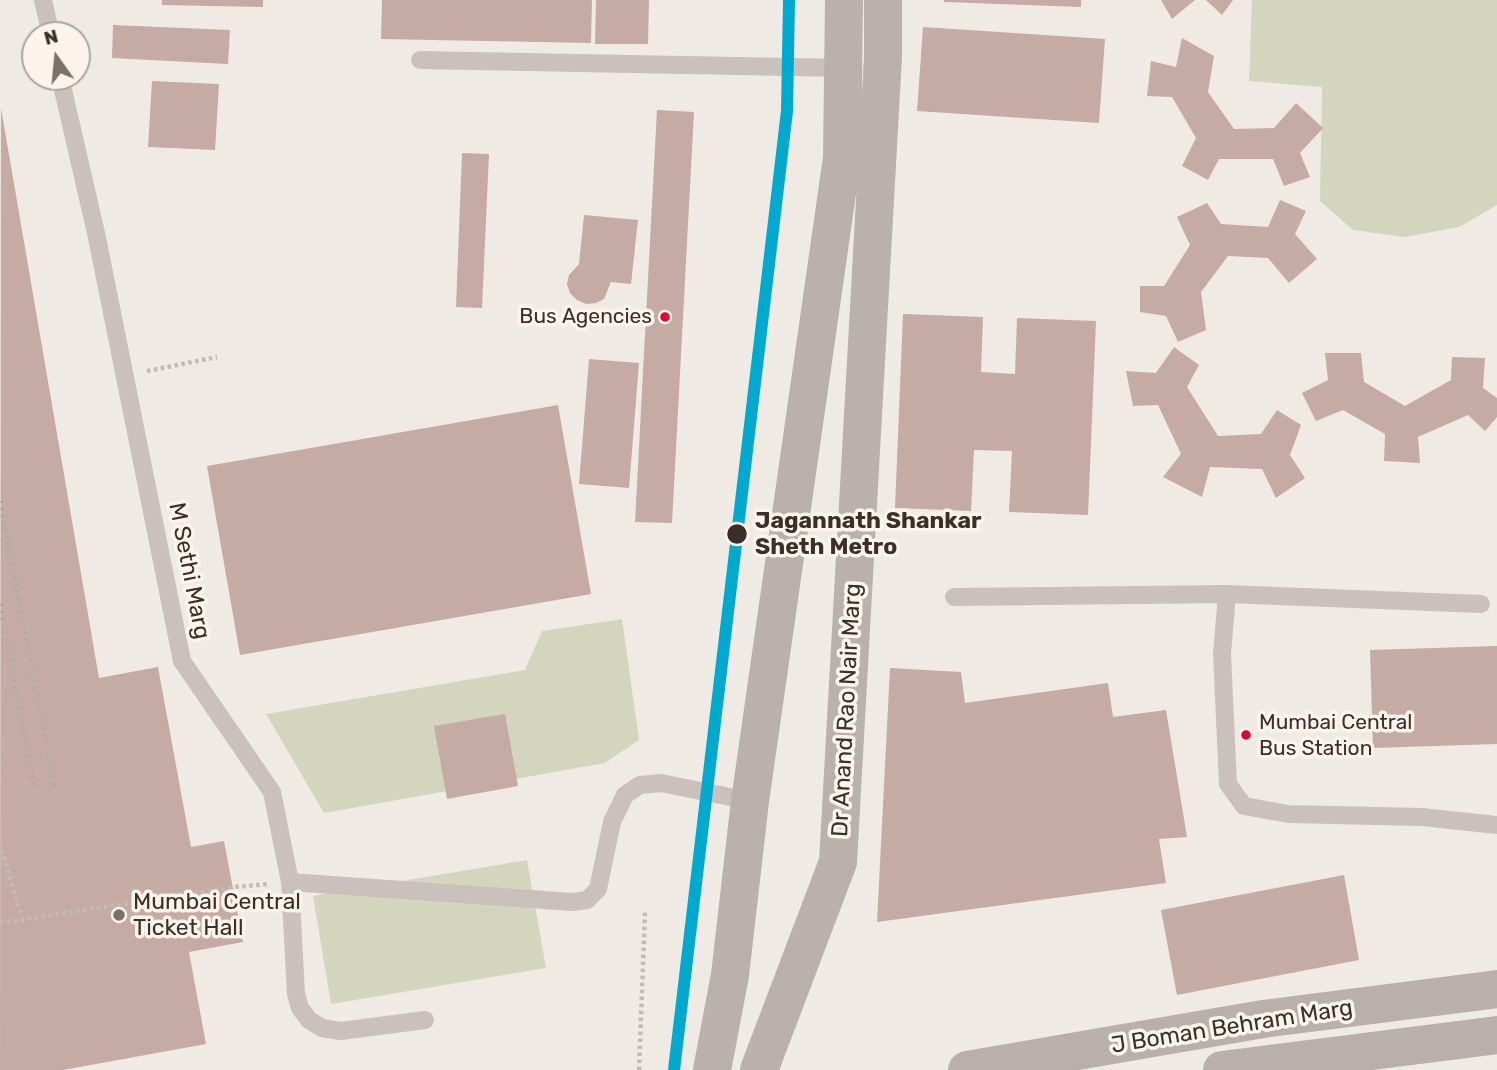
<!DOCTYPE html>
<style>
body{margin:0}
#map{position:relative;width:1497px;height:1070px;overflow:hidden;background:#f0eae4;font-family:Rubik,sans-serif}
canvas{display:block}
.north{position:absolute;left:21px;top:21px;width:70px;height:70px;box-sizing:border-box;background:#fcf3ec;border:2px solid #afa49e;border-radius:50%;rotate:345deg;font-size:19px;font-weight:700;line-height:28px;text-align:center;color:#3c2e29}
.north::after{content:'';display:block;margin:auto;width:24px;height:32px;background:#7b706a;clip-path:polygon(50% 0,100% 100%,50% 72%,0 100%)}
</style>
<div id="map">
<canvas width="1497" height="1070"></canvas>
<div class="north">N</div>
</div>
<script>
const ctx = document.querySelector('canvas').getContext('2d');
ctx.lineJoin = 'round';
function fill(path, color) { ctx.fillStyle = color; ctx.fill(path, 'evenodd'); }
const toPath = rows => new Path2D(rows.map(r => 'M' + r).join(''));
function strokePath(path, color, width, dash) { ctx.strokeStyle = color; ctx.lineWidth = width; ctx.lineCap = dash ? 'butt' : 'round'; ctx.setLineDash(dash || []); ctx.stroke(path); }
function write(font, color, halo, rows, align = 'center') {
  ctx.font = font + ' Rubik,sans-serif'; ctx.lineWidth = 7; ctx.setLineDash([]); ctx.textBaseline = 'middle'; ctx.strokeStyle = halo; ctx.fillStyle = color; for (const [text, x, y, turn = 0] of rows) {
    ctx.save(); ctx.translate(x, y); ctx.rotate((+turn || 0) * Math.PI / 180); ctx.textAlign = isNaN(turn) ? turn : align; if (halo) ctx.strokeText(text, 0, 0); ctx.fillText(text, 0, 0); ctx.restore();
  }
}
const green = toPath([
 [1252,0,1497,0,1497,205,1459,227,1405,237,1353,230,1320,201,1322,87,1249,81],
 [622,619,639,740,605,763,324,813,266,714,525,670,542,631],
 [527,860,546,968,331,1004,313,896]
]);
const building = toPath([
 [162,0,263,0,263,7,162,5],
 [382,0,592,0,591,43,381,39],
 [596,0,649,0,648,44,595,44],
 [944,0,1081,0,1081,7,944,2],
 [1161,0,1195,0,1172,19],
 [1206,0,1233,0,1222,15],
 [113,25,230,30,228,64,112,58],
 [923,27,1105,39,1099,123,917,111],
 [1182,38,1214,56,1208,92,1234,129,1274,128,1296,103,1323,128,1300,153,1310,177,1284,186,1273,159,1219,159,1208,180,1182,166,1196,138,1172,97,1147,96,1151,61,1176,67],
 [152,81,219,84,215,150,148,147],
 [1,108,99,678,158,667,191,847,224,841,243,942,189,952,206,1044,63,1070,0,1070],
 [657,110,694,112,672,523,635,522],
 [462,153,489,154,482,308,456,307],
 [1280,200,1306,211,1295,234,1317,259,1289,283,1268,258,1228,256,1201,292,1206,330,1178,342,1166,316,1140,312,1140,286,1164,286,1190,245,1177,217,1207,203,1221,224,1268,227],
 [584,215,638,220,631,284,611,282,604,299,596,303,586,304,577,300,570,293,567,284,569,275,579,264],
 [903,314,983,317,981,372,1015,374,1017,318,1096,321,1088,515,1009,512,1012,451,974,450,971,511,895,508],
 [1174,347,1199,365,1187,387,1218,436,1261,434,1277,410,1301,425,1290,455,1305,478,1276,498,1262,469,1210,467,1202,497,1163,477,1181,454,1158,405,1133,406,1126,371,1156,373],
 [1325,353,1361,353,1364,382,1405,406,1451,380,1452,357,1485,358,1483,388,1497,398,1497,417,1485,431,1468,415,1418,437,1420,463,1384,461,1385,434,1343,410,1316,421,1302,393,1328,380],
 [589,359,639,363,629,488,579,484],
 [558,405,591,594,240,655,207,466],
 [1497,646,1497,744,1373,748,1370,650],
 [890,668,961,672,965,703,1108,683,1113,717,1166,710,1187,837,1159,839,1166,883,877,922],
 [505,714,518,786,447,799,434,726],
 [1344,875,1359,960,1177,995,1161,910]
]);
const path = toPath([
 [147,371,217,357],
 [0,843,22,919],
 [0,923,233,887,269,884],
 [639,1070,645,912]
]);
const service = toPath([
 [43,0,51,35],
 [420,60,843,68],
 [60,77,96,233,182,661,272,792,290,882,572,902,587,900,598,889,612,822,625,795,640,785,661,783,750,801],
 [1227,594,1481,604],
 [954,597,1227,594,1222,654,1228,784,1244,806,1288,814,1422,817,1497,825],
 [290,882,296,994,300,1008,309,1020,322,1028,341,1031,425,1020]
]);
const secondary = toPath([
 [712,1070,730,975,750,801,842,158,844,0],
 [759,1070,838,862,883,57,883,0]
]);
const primary = toPath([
 [967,1070,1263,1019,1497,989],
 [1222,1070,1497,1035]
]);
const rail = toPath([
 [0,501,54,785],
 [0,604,34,789]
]);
const metro1 = toPath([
 [674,1070,787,111,789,0]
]);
const markers = [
 [665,317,6,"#e4002b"],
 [737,534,11,"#3c2e29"],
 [1246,735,6,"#e4002b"],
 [119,915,7,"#7b706a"]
];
const busNames = [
 ["Bus Agencies",652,317],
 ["Mumbai Central",1259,723,"left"],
 ["Bus Station",1259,749,"left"]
];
const stopNames = [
 ["Jagannath Shankar",755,521],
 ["Sheth Metro",755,547]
];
const streetNames = [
 ["M Sethi Marg",189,571,79],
 ["Dr Anand Rao Nair Marg",847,710,-87],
 ["J Boman Behram Marg",1232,1027,-9]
];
const poiNames = [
 ["Mumbai Central",133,902],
 ["Ticket Hall",133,928]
];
fill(green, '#d3d6bd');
fill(building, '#c5aba4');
strokePath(path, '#c2bab5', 4.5, [3.5, 3.5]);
strokePath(service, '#cac1bc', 18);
strokePath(secondary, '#bab1ad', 38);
strokePath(primary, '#b9b0ab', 38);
strokePath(rail, '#b1aaa7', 5, [2, 5]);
strokePath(metro1, '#00a9ce', 12);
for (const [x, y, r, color] of markers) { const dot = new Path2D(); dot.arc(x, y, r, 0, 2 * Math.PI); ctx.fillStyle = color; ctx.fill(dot); strokePath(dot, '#fcf3ec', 2.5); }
write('21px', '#3c2e29', '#fcf3ec', busNames, 'right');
write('bold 23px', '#3c2e29', '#fcf3ec', stopNames, 'left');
write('23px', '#3c2e29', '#fcf3ec', streetNames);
write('23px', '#3c2e29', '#fcf3ec', poiNames, 'left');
</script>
